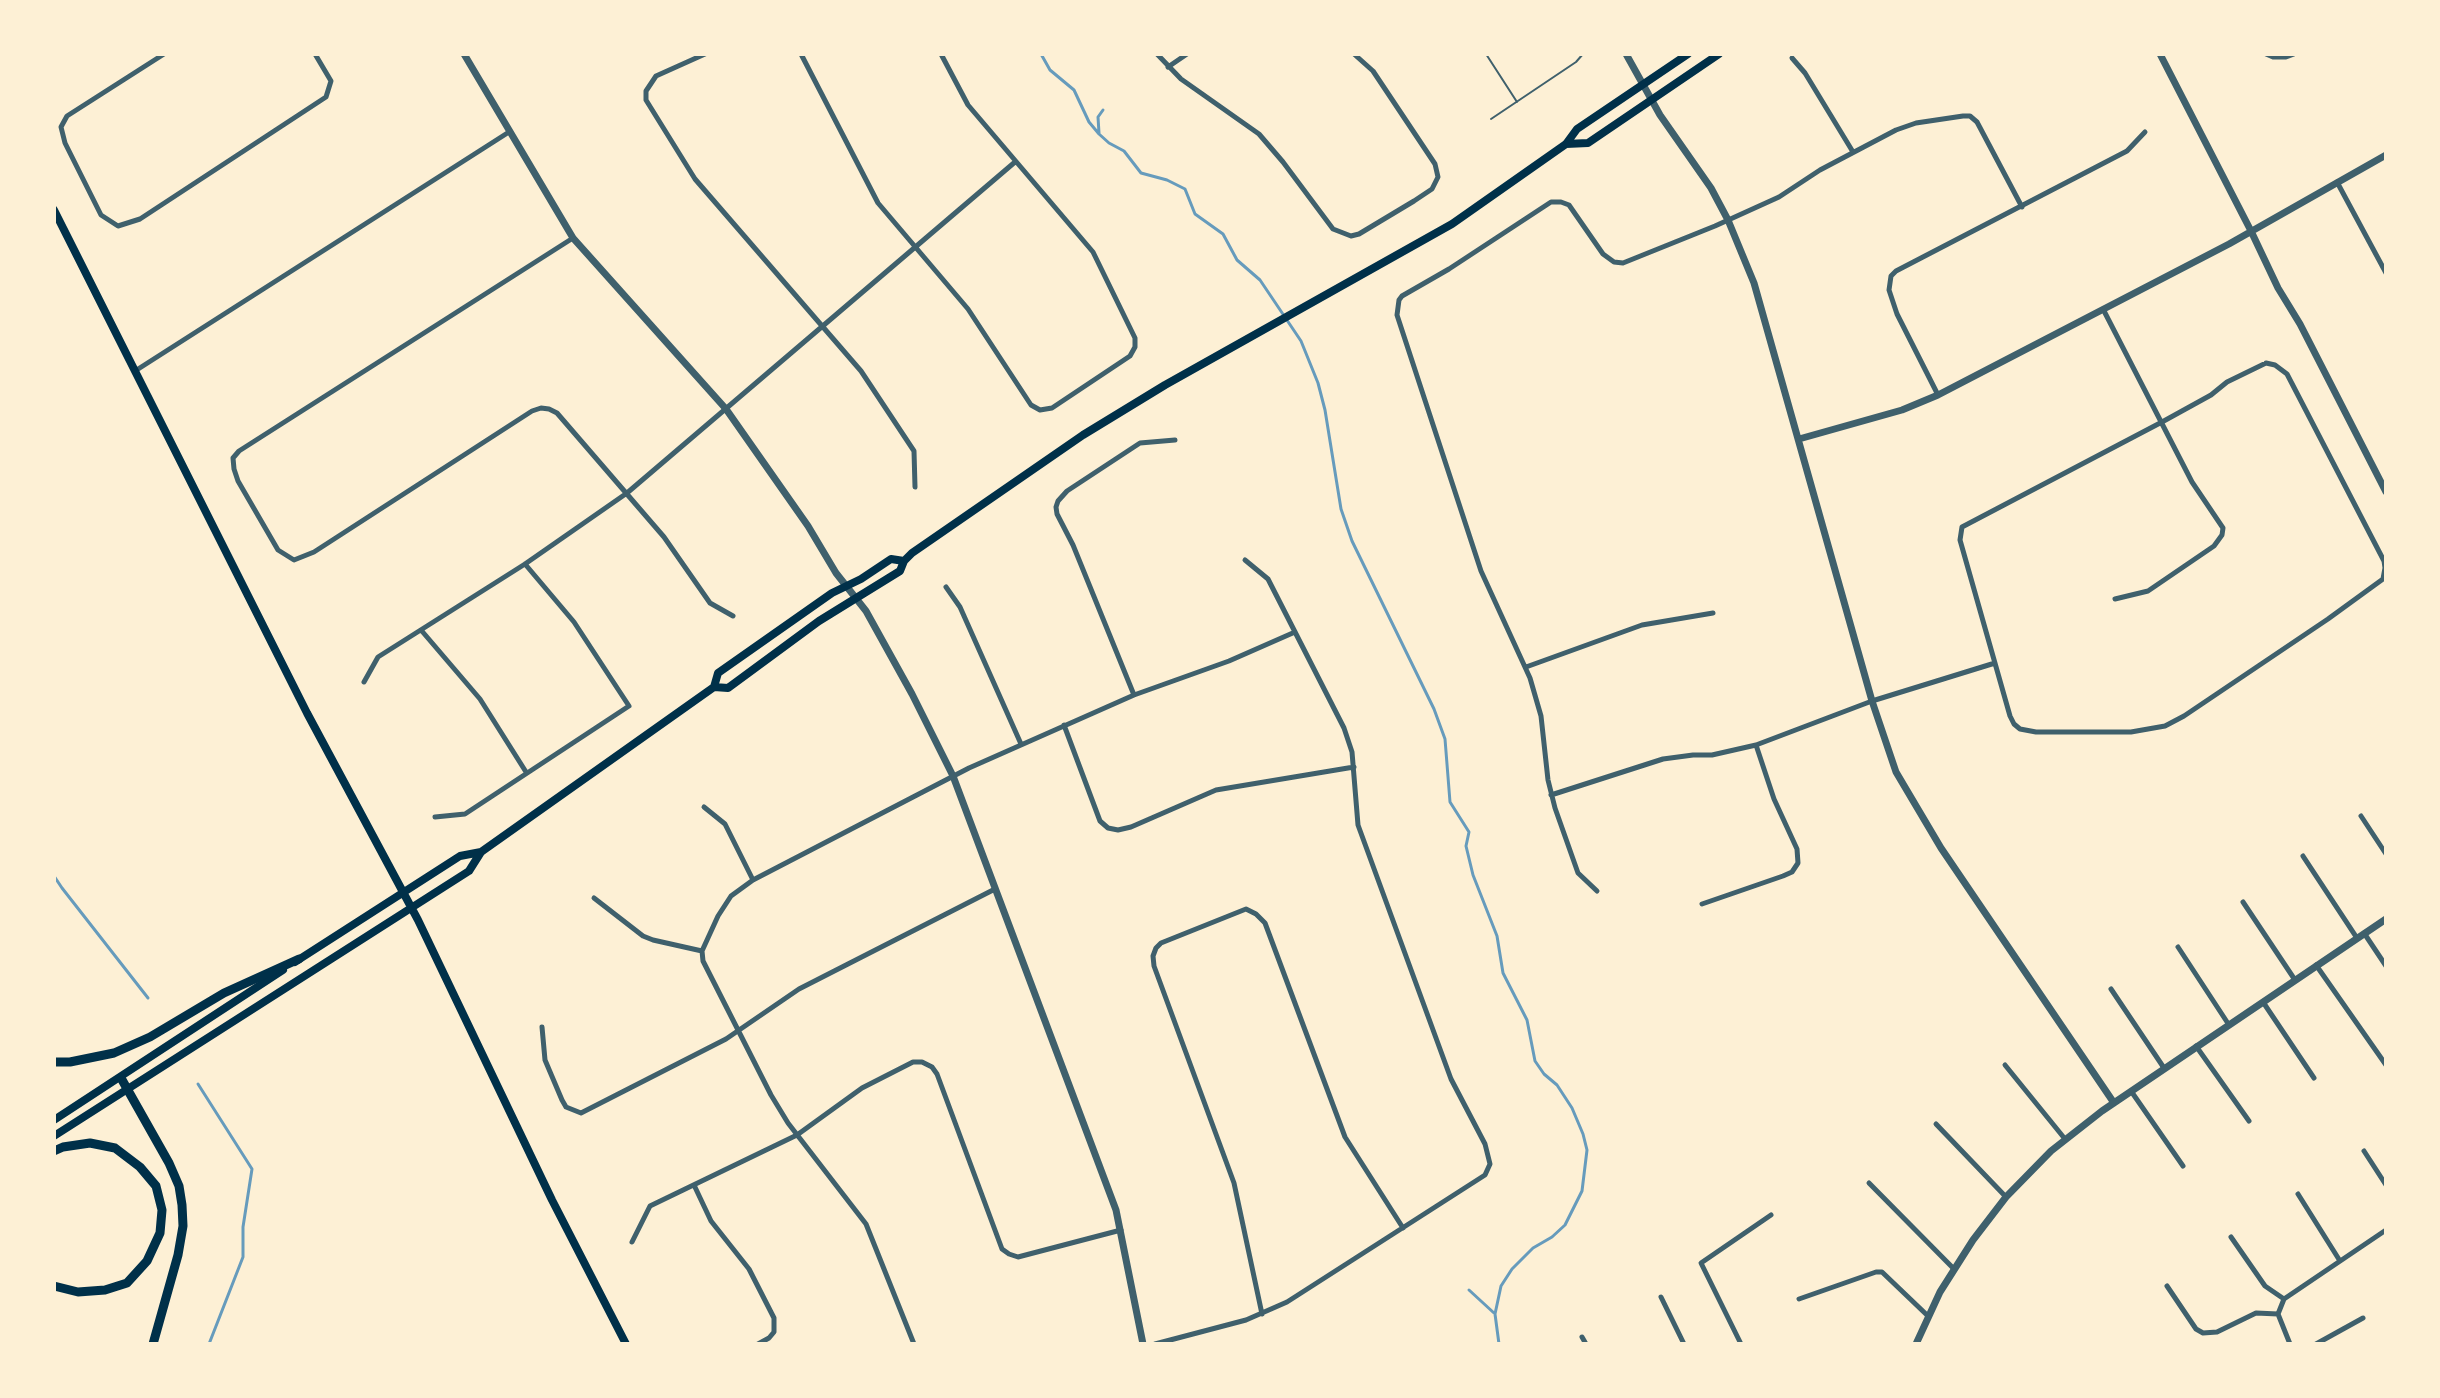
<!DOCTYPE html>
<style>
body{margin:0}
#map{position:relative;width:2440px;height:1398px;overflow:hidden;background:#fdf0d5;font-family:Poppins,sans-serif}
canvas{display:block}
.frame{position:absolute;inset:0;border:56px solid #fdf0d5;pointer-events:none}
</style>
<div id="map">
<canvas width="2440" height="1398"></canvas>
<div class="frame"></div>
</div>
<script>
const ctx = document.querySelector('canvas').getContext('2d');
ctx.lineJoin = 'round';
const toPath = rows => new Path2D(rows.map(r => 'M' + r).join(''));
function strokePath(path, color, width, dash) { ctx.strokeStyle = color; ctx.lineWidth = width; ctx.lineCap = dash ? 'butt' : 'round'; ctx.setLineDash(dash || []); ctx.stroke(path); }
const stream = toPath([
 [1041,54,1050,70,1074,90,1089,122,1099,134,1109,143,1124,151,1141,173,1167,180,1185,189,1195,214,1223,234,1237,260,1260,280,1301,341,1318,383,1325,410,1341,509,1352,541,1434,709,1445,739,1450,802,1469,832,1466,846,1473,875,1497,936,1503,973,1527,1020,1535,1061,1544,1074,1557,1085,1572,1108,1583,1134,1587,1150,1582,1191,1565,1225,1552,1237,1533,1248,1512,1269,1501,1286,1495,1314,1499,1344],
 [1099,133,1098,117,1103,110],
 [54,876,62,888,148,998],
 [198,1084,252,1169,243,1227,243,1257,209,1344],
 [1469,1290,1494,1313]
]);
const service = toPath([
 [1486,54,1517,102],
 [1491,119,1576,62,1583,54]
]);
const minor = toPath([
 [164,54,67,116,61,127,65,143,101,215,118,226,140,219,326,97,331,81,315,54],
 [705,54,656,76,646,91,646,100,695,179,861,371,914,451,915,487],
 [801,54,878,203,968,309,1031,405,1040,410,1052,408,1130,356,1135,347,1135,338,1093,252,968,105,941,54],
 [1157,54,1181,79,1259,134,1283,162,1333,229,1351,236,1359,234,1414,201,1432,189,1438,177,1435,164,1373,71,1354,54],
 [2266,54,2273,57,2286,57,2294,54],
 [1792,58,1805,73,1853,152],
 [1168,67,1187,54],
 [2337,182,2386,273],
 [573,238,239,451,233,458,234,469,238,481,278,550,294,560,314,552,532,411,541,408,549,409,557,413,664,537,710,603,733,616],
 [2103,309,2192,482,2223,528,2222,535,2214,546,2148,591,2115,599],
 [2266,363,2275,365,2287,374,2384,561,2385,568,2383,579,2328,619,2184,716,2165,726,2131,732,2036,732,2020,729,2014,724,2010,716,1960,540,1962,527,2162,422,2211,395,2227,382,2266,363],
 [135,371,509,132],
 [1938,395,1897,314,1889,290,1891,276,1896,271,2127,151,2145,132],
 [946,587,960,607,1021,744],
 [421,630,480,699,526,772],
 [1526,667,1642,625,1713,613],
 [364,682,378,657,525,564,627,493,1015,162],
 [1134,695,1073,545,1057,514,1056,507,1058,501,1067,491,1140,443,1175,440],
 [1064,725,1100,821,1108,828,1118,830,1131,827,1216,790,1354,767],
 [1551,795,1663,759,1693,755,1712,755,1756,745,1872,701,1995,663],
 [704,807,725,824,753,880],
 [2361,816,2386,854],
 [435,817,465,814,629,706,574,622,525,564],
 [2303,856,2357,938],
 [1597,891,1578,873,1555,808,1548,780,1541,716,1530,678,1481,571,1397,315,1399,300,1402,296,1449,269,1551,202,1561,202,1569,205,1603,254,1614,262,1623,263,1715,226,1779,197,1820,170,1896,130,1916,123,1963,116,1970,116,1977,122,2022,207],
 [594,898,643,936,653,940,702,951],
 [2243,902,2295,980],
 [1702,904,1783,876,1792,872,1798,863,1797,849,1774,799,1756,745],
 [2364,933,2386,966],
 [2178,947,2229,1025],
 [2316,965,2386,1065],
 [2111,989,2164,1068],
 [2263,1002,2314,1078],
 [542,1027,545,1060,562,1100,566,1107,581,1113,726,1039,799,989,995,889],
 [2196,1046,2249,1121],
 [2005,1065,2065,1139],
 [2131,1091,2183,1166],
 [1936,1124,2006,1197],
 [2364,1151,2386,1185],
 [1869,1183,1954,1269],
 [694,1185,711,1221,749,1269,774,1318,774,1332,769,1338,758,1344],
 [2298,1194,2340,1261],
 [2231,1237,2265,1286,2284,1299],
 [632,1242,650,1206,797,1135,862,1088,913,1062,922,1062,932,1067,937,1074,1002,1249,1009,1254,1018,1257,1121,1230],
 [2167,1286,2196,1329,2203,1333,2217,1332,2256,1313,2278,1314],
 [1661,1297,1684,1344],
 [1799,1299,1876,1272,1882,1272,1928,1316],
 [1262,1314,1234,1183,1154,966,1153,956,1156,948,1161,943,1246,909,1256,914,1265,923,1345,1137,1403,1228],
 [1582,1337,1586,1344],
 [914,1344,866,1224,788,1123,771,1095,703,961,702,951,718,916,731,896,753,880,969,768,1134,695,1229,661,1295,632],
 [1155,1344,1246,1320,1287,1302,1485,1175,1490,1164,1485,1144,1451,1079,1358,825,1352,752,1344,728,1268,579,1245,560],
 [1741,1344,1701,1263,1771,1215],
 [2290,1344,2278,1314,2284,1299,2386,1230],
 [2316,1344,2363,1318]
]);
const tertiary = toPath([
 [464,54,573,238,726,409,808,526,836,573,866,611,912,694,953,776,1116,1210,1143,1344],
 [1626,54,1660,115,1711,188,1728,220,1754,283,1872,701,1896,772,1941,848,2114,1103],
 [2160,54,2251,231,2278,288,2300,324,2386,492],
 [1799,439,1902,410,1938,395,2229,244,2386,155],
 [1916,1344,1940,1292,1973,1240,2006,1197,2051,1151,2102,1111,2386,919]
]);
const secondary = toPath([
 [1566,144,1588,143,1719,54],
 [54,210,307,713,418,920,552,1200,626,1344],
 [714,687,718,673,832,593,861,579,891,559,904,561],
 [295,962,460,856,481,852],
 [54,1120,283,970],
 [54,1136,469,871,481,852,714,687,728,688,819,621,900,571,904,561,912,553,1083,435,1165,385,1452,224,1566,144,1577,129,1688,54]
]);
const motorway = toPath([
 [54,1062,70,1062,114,1053,150,1037,224,993,299,959],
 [121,1078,169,1163,179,1186,182,1205,183,1226,178,1255,153,1344],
 [54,1151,63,1147,90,1143,115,1148,140,1167,156,1186,162,1210,160,1233,147,1261,127,1283,105,1290,78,1292,54,1286]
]);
strokePath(stream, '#669bbc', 3);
strokePath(service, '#3f606c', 2);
strokePath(minor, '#3f606c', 5);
strokePath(tertiary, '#3f606c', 7);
strokePath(secondary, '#003049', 8);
strokePath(motorway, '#003049', 9);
</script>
